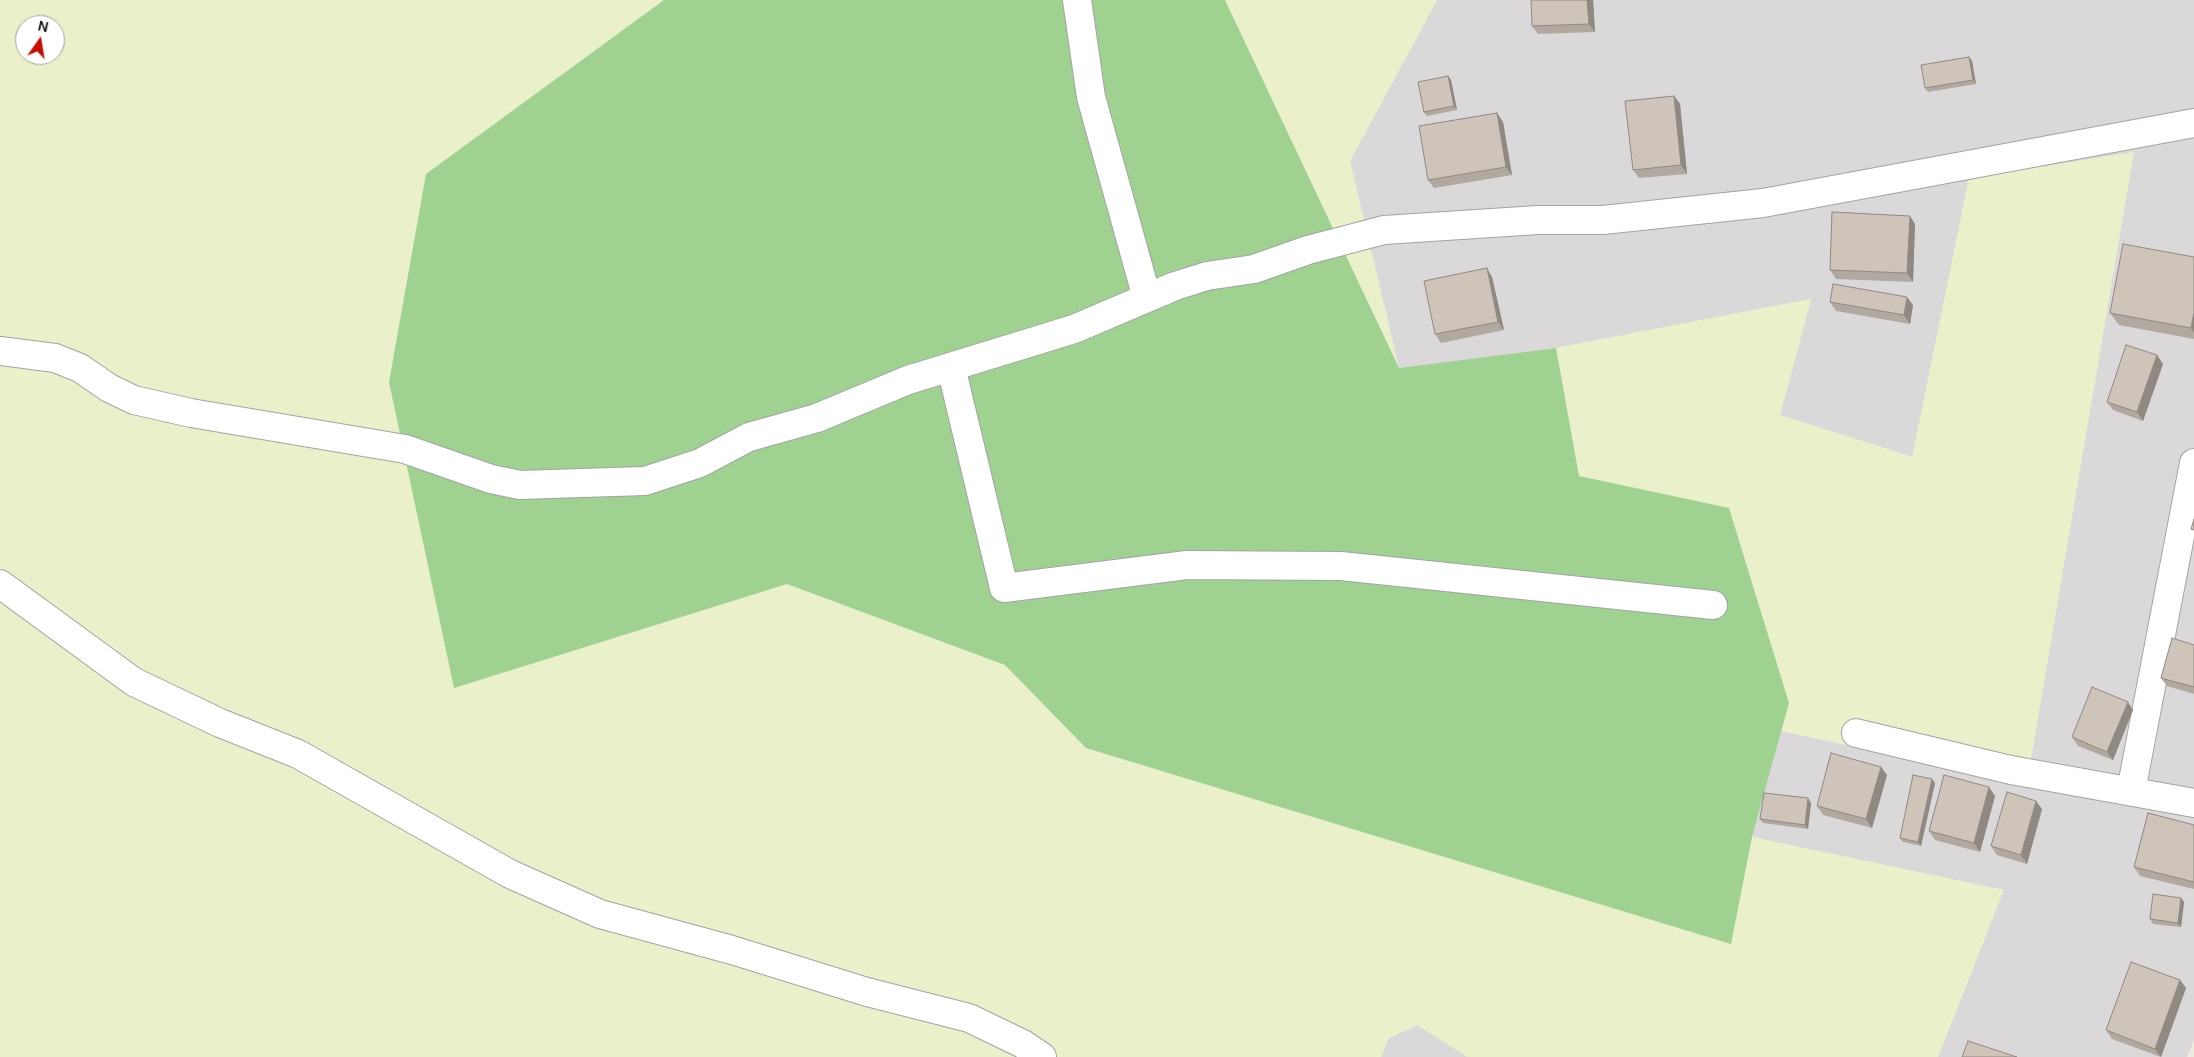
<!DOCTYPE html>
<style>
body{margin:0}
#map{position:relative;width:2194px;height:1057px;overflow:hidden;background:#eeeae0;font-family:"DM Sans",sans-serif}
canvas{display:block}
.north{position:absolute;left:15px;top:15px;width:50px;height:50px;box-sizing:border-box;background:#fff;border:1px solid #a4a4a4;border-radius:50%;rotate:13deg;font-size:14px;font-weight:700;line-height:20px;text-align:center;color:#1c1c1c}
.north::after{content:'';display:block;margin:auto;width:18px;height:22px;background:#c70e00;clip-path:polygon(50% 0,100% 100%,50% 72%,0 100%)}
</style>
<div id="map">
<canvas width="2194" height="1057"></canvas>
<div class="north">N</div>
</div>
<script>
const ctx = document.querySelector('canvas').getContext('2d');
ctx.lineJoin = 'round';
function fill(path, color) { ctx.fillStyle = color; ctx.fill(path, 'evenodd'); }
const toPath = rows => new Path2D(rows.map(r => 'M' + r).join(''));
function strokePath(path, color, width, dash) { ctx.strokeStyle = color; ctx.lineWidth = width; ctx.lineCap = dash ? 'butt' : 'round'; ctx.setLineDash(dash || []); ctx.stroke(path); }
const residential = toPath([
 [1437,0,2194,0,2194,1040,2187,1057,1938,1057,2003,890,1752,837,1781,731,2026,783,1969,178,1913,457,1780,415,1811,299,1556,348,1399,368,1350,161],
 [1417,1025,1467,1056,1467,1057,1381,1057,1389,1038]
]);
const farmland = toPath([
 [0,0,664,0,426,174,454,688,787,584,1005,665,1086,748,1731,943,1752,837,2004,890,1938,1057,1467,1057,1417,1025,1389,1038,1381,1057,0,1057],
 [25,25,55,25,55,55,25,55],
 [1225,0,1437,0,1350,161,1399,368],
 [2134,152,2027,783,1781,731,1789,703,1729,509,1579,476,1556,348,1811,299,1780,415,1912,457,1969,178]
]);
const forest = toPath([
 [664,0,1225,0,1399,368,1556,348,1579,476,1729,508,1789,703,1752,837,1731,944,1086,748,1005,665,787,584,454,688,389,382,426,174]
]);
const street = toPath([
 [1077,0,1091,97,1147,298],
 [0,351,55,358,80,368,109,388,134,400,191,413,405,449,491,479,520,485,645,481,700,463,749,437,817,418,908,380,1074,329,1175,286,1207,276,1254,269,1308,250,1384,230,1538,220,1603,220,1763,203,2194,123],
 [951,367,1004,588,1187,565,1341,566,1713,605],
 [0,584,134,682,220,723,298,754,510,874,600,914,732,950,867,992,969,1018,1023,1044,1042,1057],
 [1856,733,2011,770,2194,803],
 [2131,791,2194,463]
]);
const wall = toPath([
 [1593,0,1595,32,1538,34,1532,26],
 [1969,57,1972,61,1976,84,1928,92,1925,88],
 [1448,76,1451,80,1457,110,1427,116,1424,112],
 [1674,96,1680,104,1687,174,1639,178,1633,170],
 [1497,113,1503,122,1512,175,1434,188,1428,180],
 [1915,224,1913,282,1836,279,1830,270],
 [2194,257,2194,339,2119,325,2110,313],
 [1492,277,1504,330,1441,343,1435,334],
 [1830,302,1913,305,1910,324,1836,311],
 [2163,364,2143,421,2113,410,2107,402],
 [2194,645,2194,694,2167,686,2161,678],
 [2133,710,2113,760,2078,746,2072,737],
 [1881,767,1887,775,1872,828,1823,815,1817,806],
 [1935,783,1921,846,1903,842,1900,838],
 [1995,796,1980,852,1935,840,1929,831],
 [1811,803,1808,829,1763,823,1760,819],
 [2042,809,2027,864,1997,855,1991,846],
 [2194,825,2194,889,2140,876,2134,867],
 [2181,898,2184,902,2181,927,2153,924,2150,919],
 [2180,980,2186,988,2161,1057,2112,1039,2106,1030]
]);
const shadedWall = toPath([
 [1587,0,1593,0,1595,32,1589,24],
 [1969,57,1972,61,1976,84,1973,80],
 [1448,76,1451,80,1457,110,1454,106],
 [1674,96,1680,104,1687,174,1681,165],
 [1497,113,1503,122,1512,175,1506,167],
 [1910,216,1915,224,1913,282,1907,273],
 [1487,268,1492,277,1504,330,1498,322],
 [1907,297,1913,305,1910,324,1904,315],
 [2194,312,2194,333,2191,328],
 [2157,355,2163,364,2143,421,2137,412],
 [2128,702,2133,710,2113,760,2107,752],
 [1881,767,1887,775,1872,828,1866,819],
 [1932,779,1935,783,1921,846,1918,842],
 [1989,787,1995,796,1980,852,1974,843],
 [1808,798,1811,803,1808,829,1805,825],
 [2036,801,2042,809,2027,864,2021,855],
 [2181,898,2184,902,2181,927,2178,923],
 [2180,980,2186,988,2161,1057,2155,1049]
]);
const building = toPath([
 [1531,0,1587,0,1589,24,1532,26,1531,0],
 [1969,57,1973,80,1925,88,1921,65,1969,57],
 [1448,76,1454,106,1424,112,1418,82,1448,76],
 [1674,96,1681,165,1633,170,1625,101,1674,96],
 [1497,113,1506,167,1428,180,1419,126,1497,113],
 [1832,212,1910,216,1907,273,1830,270,1832,212],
 [2123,244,2194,257,2194,312,2191,328,2110,313,2123,244],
 [1487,268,1498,322,1435,334,1424,281,1487,268],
 [1833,284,1907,297,1904,315,1830,302,1833,284],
 [2126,345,2157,355,2137,412,2107,402,2126,345],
 [2194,519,2194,530,2191,529,2194,519],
 [2172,638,2194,645,2194,687,2161,678,2172,638],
 [2092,687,2128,702,2107,752,2072,737,2092,687],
 [1831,753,1881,767,1866,819,1817,806,1831,753],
 [1913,775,1932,779,1918,842,1900,838,1913,775],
 [1944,775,1989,787,1974,843,1929,831,1944,775],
 [2007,792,2036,801,2021,855,1991,846,2007,792],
 [1764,793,1808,798,1805,825,1760,819,1764,793],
 [2148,813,2194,825,2194,882,2134,867,2148,813],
 [2153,894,2181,898,2178,923,2150,919,2153,894],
 [2131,962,2180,980,2155,1049,2106,1030,2131,962],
 [1968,1041,2017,1057,1962,1057,1968,1041]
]);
fill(residential, '#dad8d8');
fill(farmland, '#eaf0c9');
fill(forest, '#9fd290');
strokePath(street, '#a3a3a3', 30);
strokePath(street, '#fff', 28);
fill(wall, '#b1a99f');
fill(shadedWall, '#908982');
fill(building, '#cec4b9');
strokePath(building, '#908982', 1);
</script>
